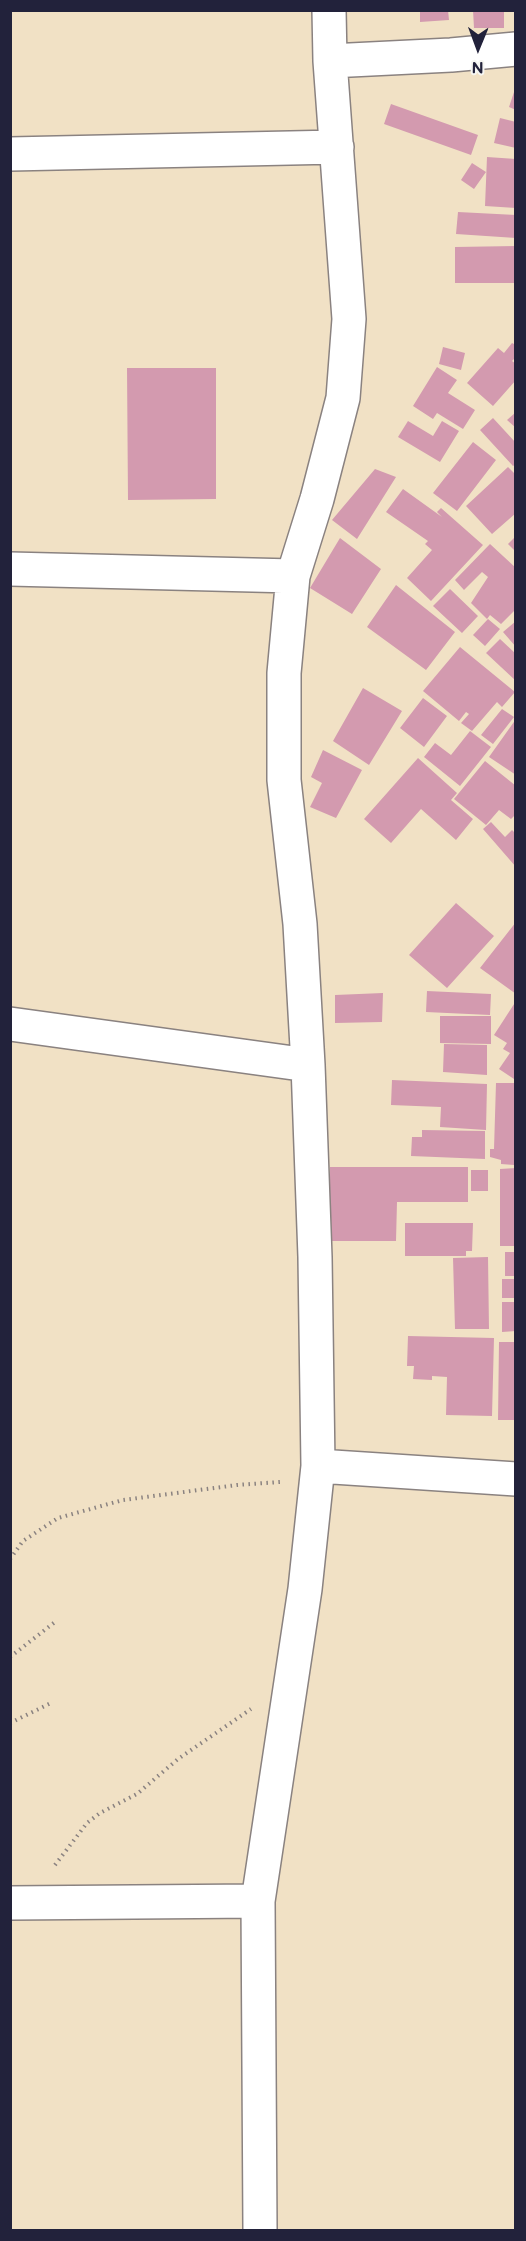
<!DOCTYPE html>
<style>
body{margin:0}
#map{position:relative;width:526px;height:2241px;overflow:hidden;background:#f1e1c5;font-family:"Balsamiq Sans",sans-serif}
canvas{display:block}
.frame{position:absolute;inset:0;border:12px solid #22223b;pointer-events:none}
.north{position:absolute;left:448px;top:18px;width:60px;height:60px;-webkit-text-stroke:4px #f6f6f2;paint-order:stroke;rotate:181deg;font-size:16px;font-weight:700;line-height:24px;text-align:center;color:#22223b}
.north::after{content:'';display:block;margin:auto;width:21px;height:27px;background:#22223b;clip-path:polygon(50% 0,100% 100%,50% 72%,0 100%)}
</style>
<div id="map">
<canvas width="526" height="2241"></canvas>
<div class="frame"></div>
<div class="north">N</div>
</div>
<script>
const ctx = document.querySelector('canvas').getContext('2d');
ctx.lineJoin = 'round';
function fill(path, color) { ctx.fillStyle = color; ctx.fill(path, 'evenodd'); }
const toPath = rows => new Path2D(rows.map(r => 'M' + r).join(''));
function strokePath(path, color, width, dash) { ctx.strokeStyle = color; ctx.lineWidth = width; ctx.lineCap = dash ? 'butt' : 'round'; ctx.setLineDash(dash || []); ctx.stroke(path); }
const building = toPath([
 [420,10,448,10,449,20,420,22],
 [473,10,504,10,504,28,474,28],
 [515,89,516,89,516,110,509,107],
 [391,104,478,135,471,155,384,124],
 [500,118,516,122,516,148,494,143],
 [487,157,516,159,516,208,485,206],
 [472,163,486,172,474,189,461,180],
 [458,212,516,215,516,238,456,234],
 [516,246,516,283,455,283,455,247],
 [512,343,516,345,516,357,512,361,516,364,516,380,493,406,467,383,498,348,504,353],
 [443,347,465,353,461,370,439,364],
 [437,367,457,380,448,393,475,410,463,429,437,413,433,419,413,406],
 [127,368,216,368,216,499,128,500],
 [516,412,516,428,507,420],
 [493,418,516,443,516,464,513,466,480,430],
 [408,421,433,436,442,421,459,431,440,462,398,437],
 [473,442,496,460,457,511,433,493],
 [508,467,516,475,516,513,492,534,466,506],
 [375,469,396,477,357,539,332,520],
 [403,489,442,517,437,512,441,508,483,545,431,601,407,578,432,550,425,544,428,541,386,512],
 [516,536,516,552,508,544],
 [340,538,381,569,352,614,310,588],
 [490,544,516,568,516,609,501,624,490,615,487,619,471,603,488,577,482,572,464,590,455,580],
 [396,585,455,632,426,670,367,627],
 [450,589,478,616,462,633,433,606],
 [488,619,500,629,485,646,473,635],
 [516,621,516,647,503,632],
 [500,639,516,654,516,681,486,653],
 [460,647,515,692,502,707,497,702,472,731,461,723,469,714,466,712,459,721,423,691],
 [363,688,402,711,369,765,333,741],
 [423,698,447,716,424,747,400,728],
 [502,709,514,717,493,744,481,735],
 [516,719,516,775,489,757],
 [470,731,491,747,460,786,424,757,435,743,451,755],
 [323,750,362,770,336,818,310,807,322,783,311,777],
 [418,758,457,793,451,800,473,819,456,840,421,809,391,843,364,819],
 [485,761,516,786,516,814,511,819,499,810,486,825,454,799],
 [491,822,505,837,512,830,516,834,516,867,483,829],
 [456,903,494,936,447,988,409,955],
 [516,922,516,994,480,968],
 [427,991,491,994,490,1015,426,1012],
 [383,993,382,1022,335,1023,335,995],
 [516,1001,516,1076,514,1079,499,1069,510,1053,503,1049,507,1043,494,1035],
 [440,1016,491,1016,491,1044,440,1043],
 [444,1044,487,1045,487,1075,443,1072],
 [392,1080,487,1084,486,1130,440,1127,441,1107,391,1105],
 [496,1083,516,1083,514,1165,501,1164,501,1160,490,1157,490,1149,494,1149],
 [422,1130,485,1131,485,1159,411,1156,412,1137,422,1137],
 [330,1167,468,1167,468,1202,397,1202,396,1241,330,1241],
 [516,1168,516,1246,500,1246,500,1169],
 [471,1170,488,1170,488,1191,471,1191],
 [405,1223,473,1223,472,1251,466,1251,466,1256,405,1256],
 [505,1252,516,1252,516,1276,505,1276],
 [488,1257,489,1329,455,1329,453,1258],
 [502,1279,516,1279,516,1298,502,1298],
 [502,1302,516,1302,516,1331,502,1332],
 [408,1336,494,1338,492,1416,446,1415,447,1377,432,1376,432,1380,413,1379,414,1366,407,1366],
 [499,1342,516,1342,516,1420,498,1420]
]);
const path = toPath([
 [10,1559,23,1541,58,1518,123,1500,237,1485,280,1482],
 [10,1657,55,1622],
 [10,1723,53,1702],
 [55,1865,87,1823,100,1813,137,1794,178,1759,251,1709]
]);
const street = toPath([
 [330,61,451,55,516,49],
 [10,154,337,147],
 [10,569,293,576],
 [10,1024,308,1065],
 [318,1466,516,1479],
 [10,1903,258,1901],
 [260,2230,258,1901,305,1589,318,1466,315,1257,308,1065,300,924,284,780,284,673,293,576,317,499,343,398,349,319,330,61,329,10]
]);
fill(building, '#d39aaf');
strokePath(street, '#8a8280', 36);
strokePath(path, '#8a8280', 4, [1.5, 4.5]);
strokePath(street, '#fff', 33);
</script>
